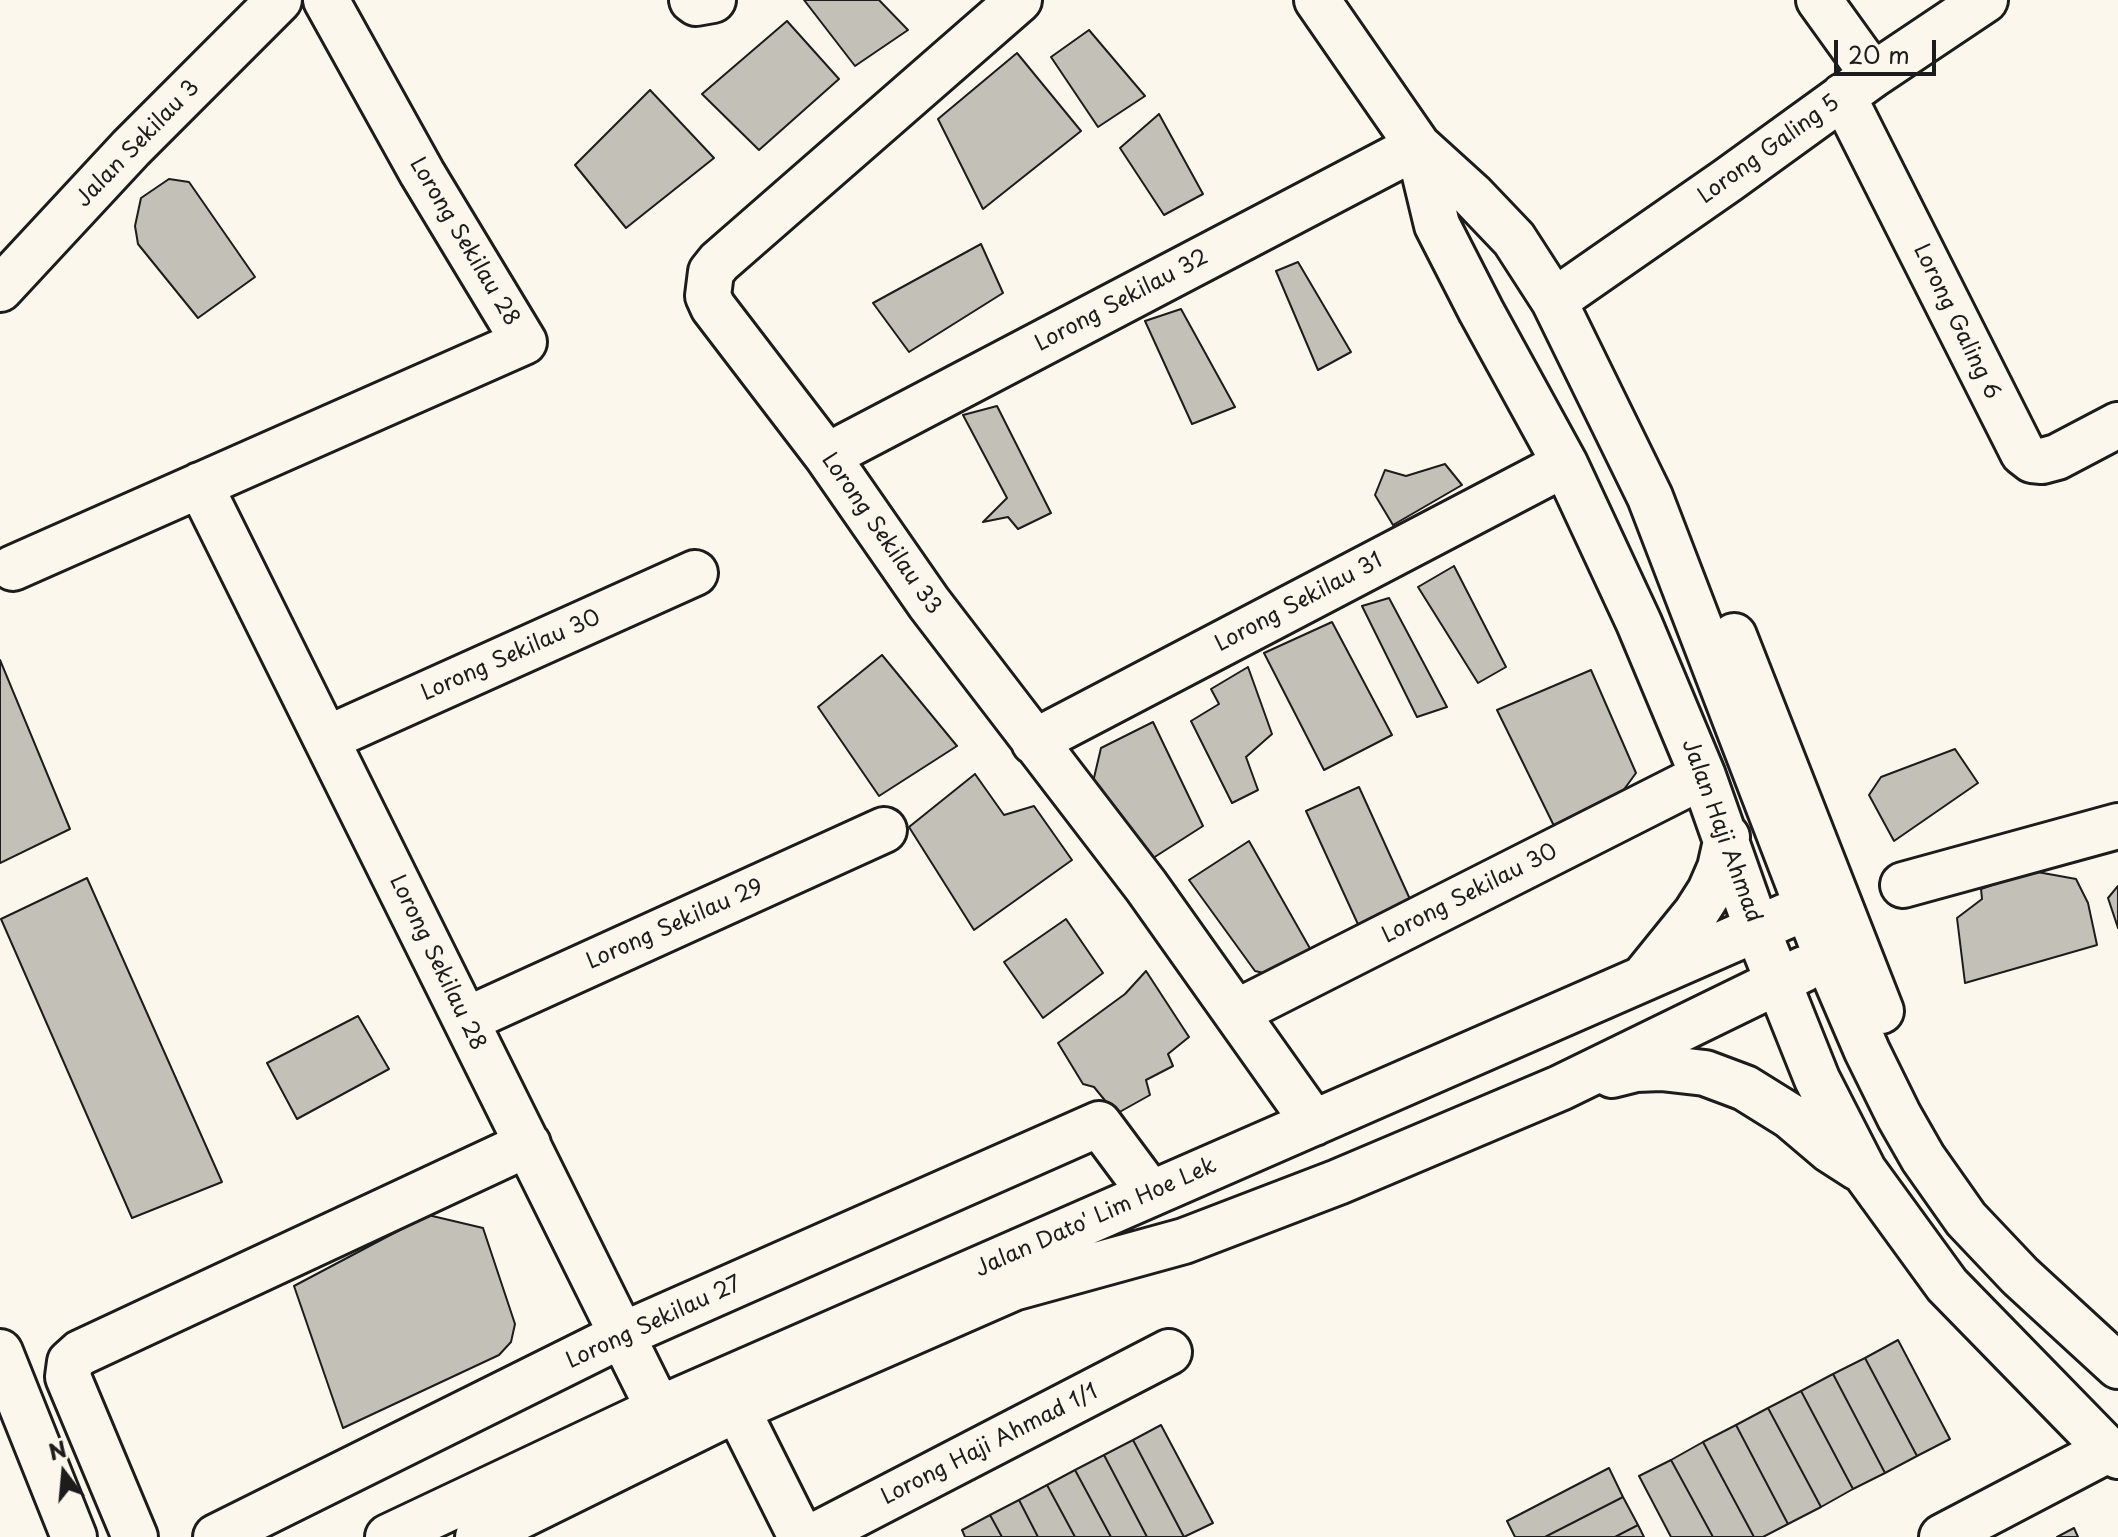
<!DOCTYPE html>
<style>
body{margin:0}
#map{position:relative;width:2118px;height:1537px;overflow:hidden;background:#fbf7ec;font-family:"Playpen Sans",sans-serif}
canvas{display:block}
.north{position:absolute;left:24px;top:1433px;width:80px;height:80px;-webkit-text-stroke:6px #fbf7ec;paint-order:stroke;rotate:344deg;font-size:22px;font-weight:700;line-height:32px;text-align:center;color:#1c1c1c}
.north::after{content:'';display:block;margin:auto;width:28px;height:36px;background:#1c1c1c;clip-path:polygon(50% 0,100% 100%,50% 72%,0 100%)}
.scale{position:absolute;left:1834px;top:40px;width:102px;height:36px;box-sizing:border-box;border:4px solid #1c1c1c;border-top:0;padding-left:10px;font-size:24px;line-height:28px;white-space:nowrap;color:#1c1c1c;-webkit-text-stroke:6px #fbf7ec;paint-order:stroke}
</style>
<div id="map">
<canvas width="2118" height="1537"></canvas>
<div class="north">N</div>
<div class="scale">20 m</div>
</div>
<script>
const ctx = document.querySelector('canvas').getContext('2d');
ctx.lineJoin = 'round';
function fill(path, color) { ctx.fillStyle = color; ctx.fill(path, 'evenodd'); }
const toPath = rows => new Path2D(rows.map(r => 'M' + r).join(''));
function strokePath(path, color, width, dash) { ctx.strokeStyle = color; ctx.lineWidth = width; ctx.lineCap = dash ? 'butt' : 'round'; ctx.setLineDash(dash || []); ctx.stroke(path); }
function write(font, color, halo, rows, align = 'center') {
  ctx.font = font + ' "Playpen Sans",sans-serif'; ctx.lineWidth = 8; ctx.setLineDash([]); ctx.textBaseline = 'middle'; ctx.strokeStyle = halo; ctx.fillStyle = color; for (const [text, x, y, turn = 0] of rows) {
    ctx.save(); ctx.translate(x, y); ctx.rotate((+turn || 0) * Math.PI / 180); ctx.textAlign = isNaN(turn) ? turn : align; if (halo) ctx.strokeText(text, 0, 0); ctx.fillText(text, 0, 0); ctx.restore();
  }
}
const building = toPath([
 [804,0,879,0,908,30,855,66,804,0],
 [787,21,839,79,759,150,702,94,787,21],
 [1089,30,1145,96,1098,127,1051,57,1089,30],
 [1017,53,1081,131,983,209,938,119,1017,53],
 [650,90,714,158,626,228,575,165,650,90],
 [1159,114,1203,194,1164,215,1120,148,1159,114],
 [169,179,189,182,255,277,198,318,138,244,135,226,141,198,169,179],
 [981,244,1003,293,909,352,873,303,981,244],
 [1298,262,1351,352,1318,370,1276,271,1298,262],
 [1181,309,1235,407,1192,424,1145,321,1181,309],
 [997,406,1051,513,1018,529,1008,517,983,522,1007,498,963,415,997,406],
 [1445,464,1462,485,1393,525,1375,495,1385,470,1406,476,1445,464],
 [1454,566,1506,667,1478,683,1418,587,1454,566],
 [1389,598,1447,707,1417,717,1362,606,1389,598],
 [1332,622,1392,735,1324,770,1264,653,1332,622],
 [882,655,957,746,879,796,818,707,882,655],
 [0,660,70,829,0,863,0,660],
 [1248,667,1272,734,1246,757,1258,790,1232,803,1191,721,1219,704,1211,689,1248,667],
 [1591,670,1636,773,1617,799,1557,832,1497,710,1591,670],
 [1153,722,1203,826,1150,860,1093,782,1101,748,1153,722],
 [1955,749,1978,783,1894,841,1869,795,1881,777,1955,749],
 [975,774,1004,815,1034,806,1072,860,974,930,909,827,975,774],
 [1359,787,1414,908,1362,933,1306,811,1359,787],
 [1249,841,1316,959,1281,977,1255,971,1189,880,1249,841],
 [2032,871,2076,879,2088,903,2097,945,1965,983,1957,918,1982,899,1981,889,2032,871],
 [87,878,222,1182,132,1218,1,919,87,878],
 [2118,886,2118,928,2108,898,2118,886],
 [1066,919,1103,973,1043,1018,1004,962,1066,919],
 [1146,971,1189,1037,1168,1054,1173,1066,1146,1080,1150,1095,1116,1114,1094,1087,1083,1084,1058,1043,1125,994,1146,971],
 [358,1016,389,1069,297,1119,267,1063,358,1016],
 [428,1215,483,1228,515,1324,511,1342,499,1355,343,1428,294,1286,428,1215],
 [1898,1340,1950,1439,1917,1456,1865,1358,1898,1340],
 [1865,1358,1917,1456,1885,1473,1833,1374,1865,1358],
 [1833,1374,1885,1473,1853,1489,1801,1391,1833,1374],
 [1801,1391,1853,1489,1821,1507,1768,1408,1801,1391],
 [1768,1408,1821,1507,1788,1524,1736,1425,1768,1408],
 [1161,1425,1213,1523,1184,1537,1133,1440,1161,1425],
 [1736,1425,1788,1524,1763,1537,1754,1537,1703,1442,1736,1425],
 [1133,1440,1184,1537,1147,1537,1104,1455,1133,1440],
 [1703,1442,1754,1537,1713,1537,1671,1460,1703,1442],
 [1104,1455,1147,1537,1111,1537,1075,1470,1104,1455],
 [1671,1460,1713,1537,1671,1537,1639,1476,1671,1460],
 [1609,1468,1623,1497,1545,1537,1515,1537,1507,1521,1609,1468],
 [1075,1470,1111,1537,1075,1537,1047,1485,1075,1470],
 [1047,1485,1075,1537,1038,1537,1019,1500,1047,1485],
 [1623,1497,1638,1525,1615,1537,1545,1537,1623,1497],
 [1019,1500,1038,1537,1002,1537,990,1515,1019,1500],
 [990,1515,1002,1537,965,1537,962,1530,990,1515],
 [1638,1525,1644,1537,1615,1537,1638,1525],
 [2074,1528,2078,1537,2057,1537,2074,1528]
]);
const minor = toPath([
 [692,0,696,3,713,0],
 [1019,0,719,262,711,272,708,296,713,307,827,456,929,603,1146,886,1314,1123],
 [1317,0,1418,146,1472,195,1514,239,1554,301,1650,497,1827,958,1867,1051,1899,1116,1923,1158,1966,1219,2020,1276,2118,1366],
 [1819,0,1873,75],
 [1843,96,2023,453,2032,460,2042,461,2057,457,2118,425],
 [1418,146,1437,225,1481,311,1565,464,1639,623,1703,776,1757,929,1817,1079,1864,1171,1947,1285,2108,1450,2118,1456],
 [0,289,131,148,279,0],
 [1554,301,1728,180,1873,75,1985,0],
 [827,456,1418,146],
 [200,485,671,1434],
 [13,568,524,342,422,173,326,0],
 [1734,636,1881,1011],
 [326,739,695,573],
 [1034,742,1565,464],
 [1903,885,2118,826],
 [1645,976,1696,913,1710,891,1720,868,1727,837],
 [1237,1012,1703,776],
 [466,1020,884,830],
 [1612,1075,1636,1069,1661,1068,1705,1073,1745,1088,1790,1116,1830,1150,1858,1168],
 [0,1352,74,1537],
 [737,1409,801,1537],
 [135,1537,68,1377,70,1362,80,1353,528,1144],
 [216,1537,622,1335,1099,1124,1151,1194],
 [388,1537,659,1409,1807,907],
 [478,1537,737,1409,1013,1288,1184,1241,1338,1182,1560,1088,1804,969],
 [812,1537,1169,1352],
 [1942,1537,2108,1450]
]);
const streetNames = [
 ["Jalan Sekilau 3",138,144,-46],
 ["Lorong Galing 5",1769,150,-36],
 ["Lorong Sekilau 28",464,242,59],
 ["Lorong Sekilau 32",1122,301,-28],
 ["Lorong Galing 6",1956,322,64],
 ["Lorong Sekilau 33",881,534,55],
 ["Lorong Sekilau 31",1299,603,-28],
 ["Lorong Sekilau 30",511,656,-24],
 ["Jalan Haji Ahmad",1721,831,70],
 ["Lorong Sekilau 30",1470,894,-27],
 ["Lorong Sekilau 29",675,925,-24],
 ["Lorong Sekilau 28",437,963,64],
 ["Jalan Dato' Lim Hoe Lek",1096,1218,-24],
 ["Lorong Sekilau 27",654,1323,-25],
 ["Lorong Haji Ahmad 1/1",990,1445,-27]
];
fill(building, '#c3c0b8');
strokePath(building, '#1c1c1c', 2);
strokePath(minor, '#1c1c1c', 50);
strokePath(minor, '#fbf7ec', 44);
write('22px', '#1c1c1c', '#fbf7ec', streetNames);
</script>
